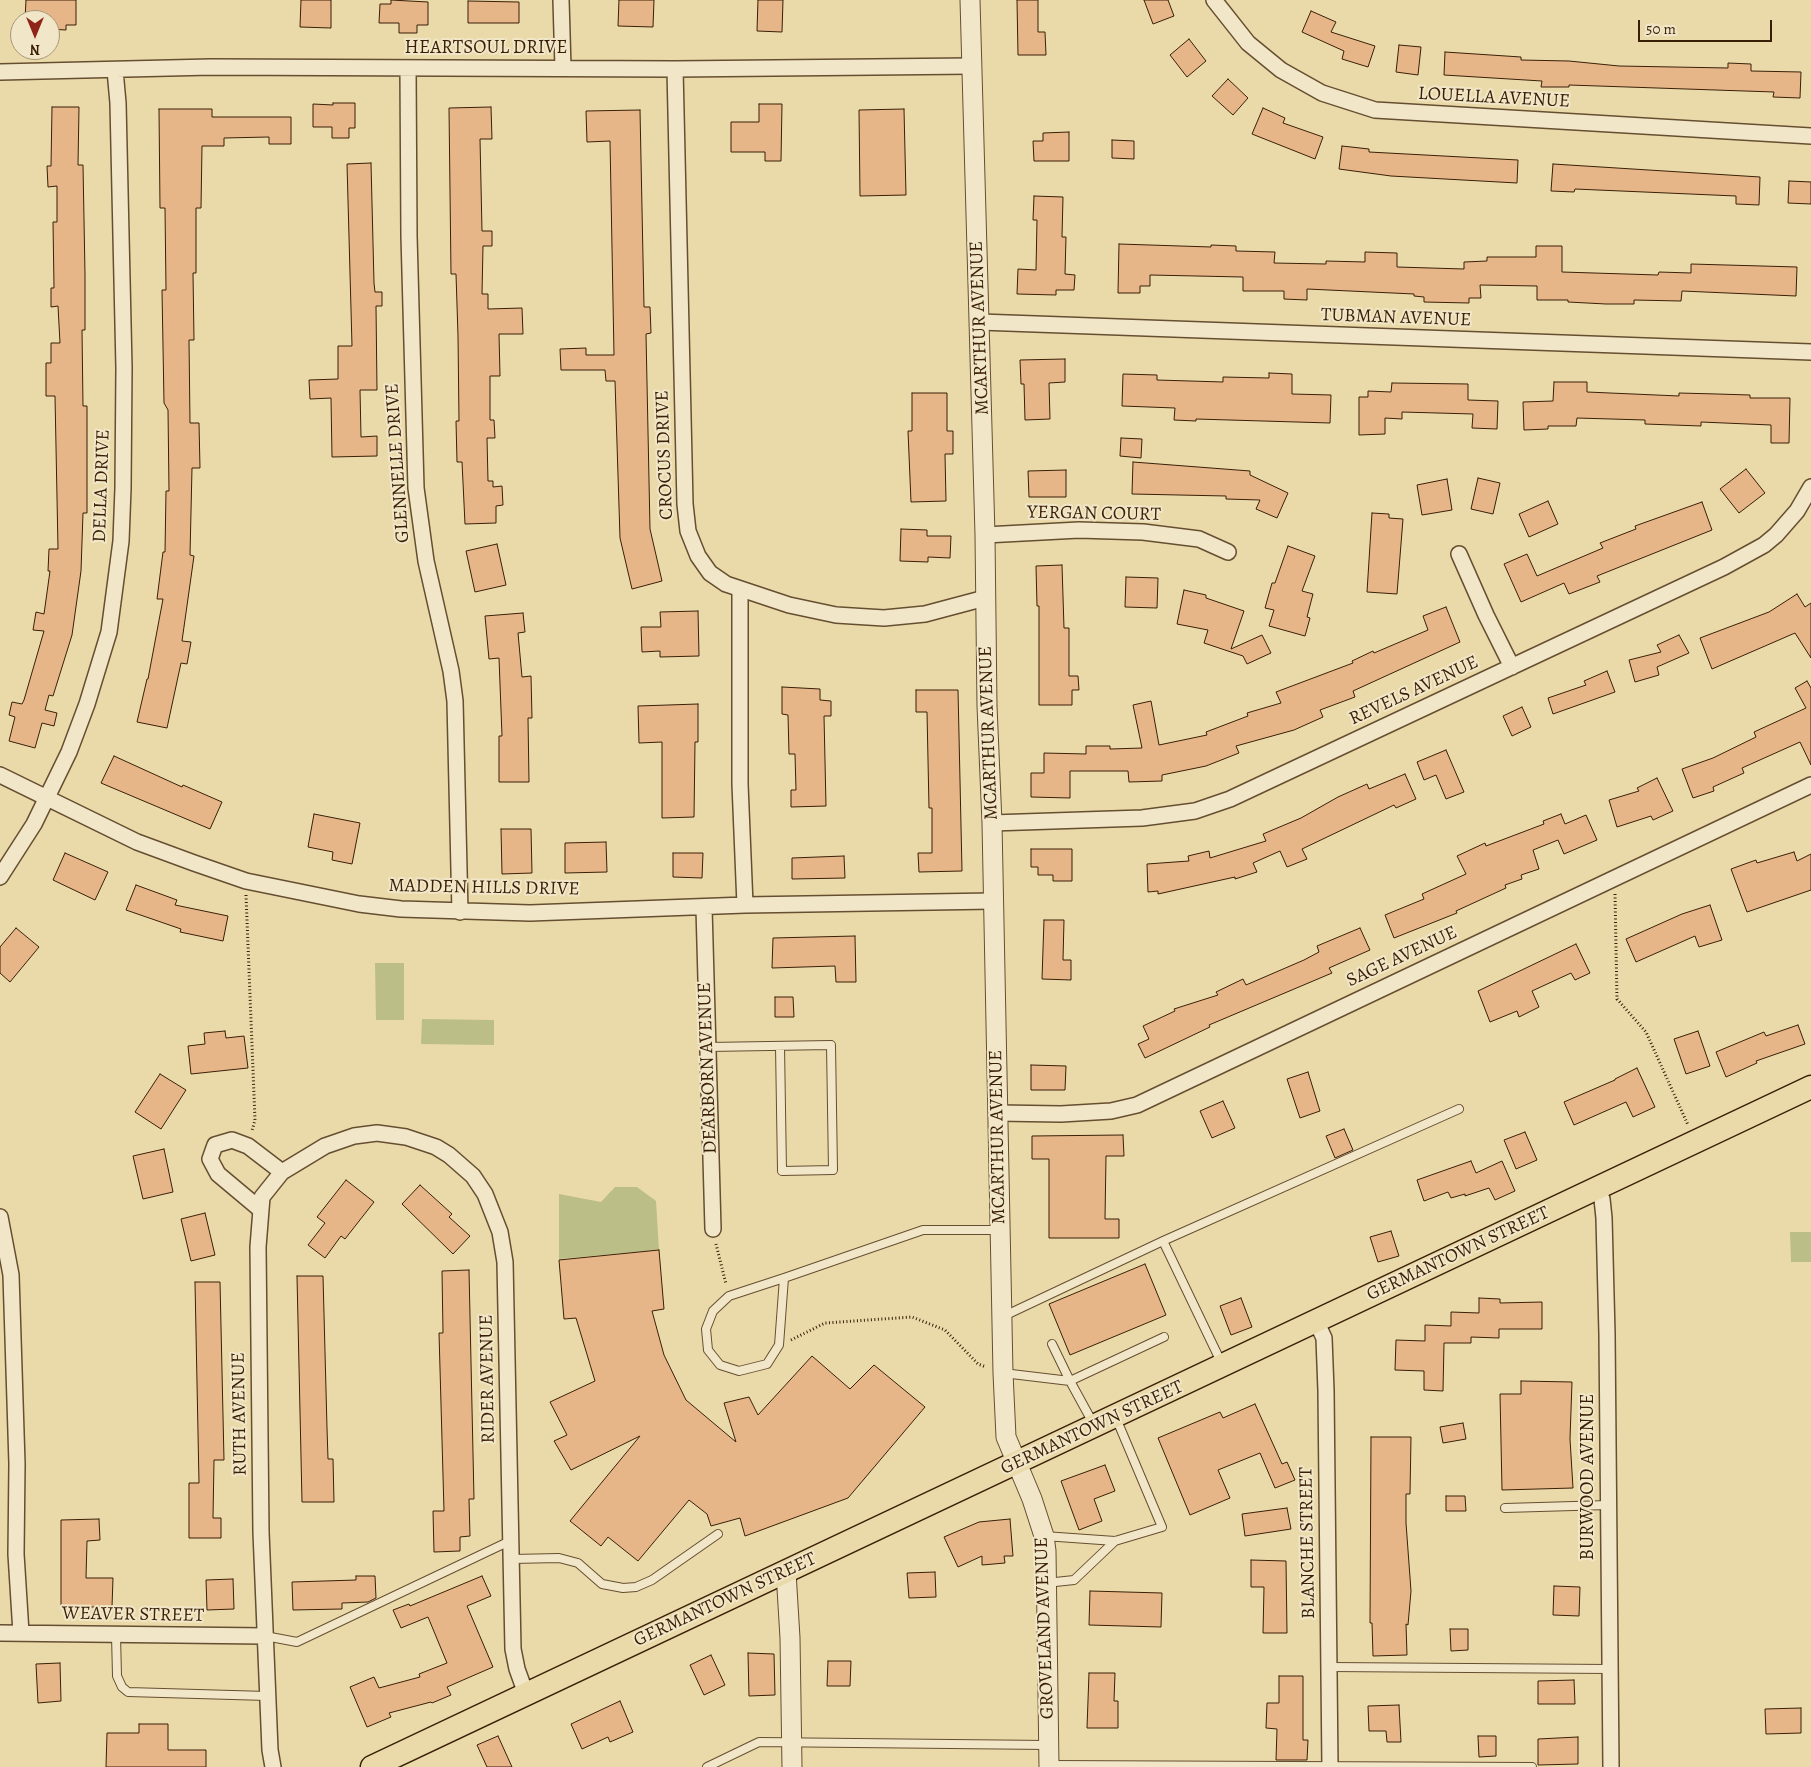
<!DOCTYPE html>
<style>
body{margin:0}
#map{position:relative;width:1811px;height:1767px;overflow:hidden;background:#eadaaa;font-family:Alegreya,serif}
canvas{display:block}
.north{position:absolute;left:10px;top:10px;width:50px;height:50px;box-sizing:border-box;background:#f1e7c8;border:1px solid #a8977b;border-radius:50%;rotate:180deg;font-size:14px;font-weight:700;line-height:20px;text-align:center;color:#3a1f07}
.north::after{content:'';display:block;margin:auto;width:18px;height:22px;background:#8f2418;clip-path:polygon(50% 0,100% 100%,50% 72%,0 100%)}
.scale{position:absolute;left:1638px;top:20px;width:134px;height:22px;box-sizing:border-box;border:2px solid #3a1f07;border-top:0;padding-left:6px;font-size:15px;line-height:18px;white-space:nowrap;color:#3a1f07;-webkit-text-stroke:4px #f1e7c8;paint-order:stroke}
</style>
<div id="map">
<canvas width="1811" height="1767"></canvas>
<div class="north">N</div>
<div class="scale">50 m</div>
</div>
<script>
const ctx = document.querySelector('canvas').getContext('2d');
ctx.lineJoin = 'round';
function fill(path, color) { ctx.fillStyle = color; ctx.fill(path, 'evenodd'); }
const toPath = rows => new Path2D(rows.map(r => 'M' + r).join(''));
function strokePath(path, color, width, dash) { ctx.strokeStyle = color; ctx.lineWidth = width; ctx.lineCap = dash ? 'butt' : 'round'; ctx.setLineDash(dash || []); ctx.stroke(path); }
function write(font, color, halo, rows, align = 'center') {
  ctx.font = font + ' Alegreya,serif'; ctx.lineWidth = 4; ctx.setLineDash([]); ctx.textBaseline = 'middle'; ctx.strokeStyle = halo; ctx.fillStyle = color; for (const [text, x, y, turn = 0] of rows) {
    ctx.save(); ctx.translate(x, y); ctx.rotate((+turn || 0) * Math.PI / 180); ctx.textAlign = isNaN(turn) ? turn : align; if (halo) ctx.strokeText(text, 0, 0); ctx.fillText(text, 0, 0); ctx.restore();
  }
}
const green = toPath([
 [375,963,404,963,404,1020,376,1020],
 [422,1019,494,1020,494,1045,421,1044],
 [615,1187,637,1187,656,1201,659,1250,559,1259,559,1194,601,1202],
 [1790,1232,1811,1232,1811,1262,1791,1262]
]);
const building = toPath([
 [26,0,76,0,76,25,66,25,66,30,50,29,50,20,25,20,26,0],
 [301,0,331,0,331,28,300,27,301,0],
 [391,0,428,2,428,25,417,25,417,33,399,33,399,23,379,23,380,4,391,4,391,0],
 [619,0,654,0,653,27,618,26,619,0],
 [758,0,783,0,782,32,757,31,758,0],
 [1017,0,1038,0,1038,32,1045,32,1046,55,1018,55,1017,0],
 [1144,0,1168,0,1174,16,1153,24,1144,0],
 [468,1,519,2,519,23,468,23,468,1],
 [1311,11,1336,22,1331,32,1375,46,1368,67,1342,59,1344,51,1302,32,1311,11],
 [1189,39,1206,61,1187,77,1170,55,1189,39],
 [1399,45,1421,47,1418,75,1396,72,1399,45],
 [1445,52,1521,57,1521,60,1569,61,1619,66,1728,68,1728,63,1751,64,1751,71,1801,72,1800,98,1773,97,1774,92,1569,85,1569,87,1541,87,1542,81,1444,75,1445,52],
 [1228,79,1248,98,1233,115,1212,96,1228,79],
 [333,103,355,103,355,128,349,128,349,138,332,138,332,127,313,127,313,104,333,105,333,103],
 [759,104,782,104,781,161,765,161,765,152,731,152,731,122,759,122,759,104],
 [52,107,79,107,78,165,83,165,85,274,85,330,82,330,83,406,87,406,87,513,83,513,81,571,72,635,53,696,49,695,45,710,57,713,54,726,42,723,35,748,9,741,15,717,9,715,12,702,22,704,24,700,44,631,33,630,36,612,44,614,50,571,48,571,49,549,58,549,55,396,46,396,46,363,51,363,51,343,60,343,58,306,51,307,51,288,54,288,53,222,57,222,57,186,48,187,47,166,51,166,52,107],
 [491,107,492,139,480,139,482,231,492,231,492,246,483,246,482,294,488,294,488,309,522,308,523,334,499,334,500,376,490,376,490,420,494,420,495,438,487,438,488,481,493,481,493,487,502,486,503,505,496,506,496,523,465,524,462,462,457,462,456,421,459,421,458,336,456,274,451,274,449,108,491,107],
 [1263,108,1285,118,1283,123,1323,137,1315,159,1252,134,1263,108],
 [159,109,212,109,212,117,291,117,291,144,269,144,269,137,224,138,224,146,202,146,201,208,196,208,196,273,193,273,194,340,189,340,190,423,199,423,200,468,192,468,190,555,194,556,182,641,191,642,187,664,181,663,167,728,137,722,147,679,148,679,163,599,157,599,163,552,165,552,166,491,169,491,168,410,164,403,162,290,166,290,165,208,160,208,159,109],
 [904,109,906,195,860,196,859,110,904,109],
 [640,110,644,307,650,307,651,333,646,334,650,529,662,581,632,589,620,538,615,381,606,381,605,370,561,370,560,349,586,348,586,355,614,355,610,141,587,142,586,111,640,110],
 [1069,132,1069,161,1034,161,1033,141,1043,141,1043,133,1069,132],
 [1112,140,1134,141,1134,159,1112,158,1112,140],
 [1342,146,1369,149,1369,152,1518,160,1517,183,1391,176,1339,169,1342,146],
 [371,163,374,283,375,292,382,292,382,306,376,306,377,390,360,390,361,437,377,436,377,456,332,457,331,398,310,399,309,380,338,379,338,346,352,346,347,164,371,163],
 [1553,164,1760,177,1759,205,1736,204,1736,196,1575,189,1574,192,1551,191,1553,164],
 [1789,181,1811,182,1811,204,1788,203,1789,181],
 [1034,196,1063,197,1062,237,1066,237,1065,274,1075,275,1074,290,1056,290,1056,295,1017,294,1018,269,1036,270,1037,220,1033,220,1034,196],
 [1119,244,1211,247,1211,245,1236,246,1236,251,1275,252,1274,263,1326,264,1326,261,1365,262,1365,252,1397,253,1397,267,1464,269,1464,262,1487,261,1487,257,1536,257,1536,246,1562,246,1562,272,1658,275,1659,272,1691,273,1691,264,1797,267,1796,296,1682,291,1681,301,1634,300,1634,304,1606,304,1568,302,1568,300,1537,300,1537,286,1480,285,1481,298,1469,298,1469,303,1424,302,1424,297,1414,296,1414,294,1307,289,1307,300,1284,299,1284,291,1243,291,1243,277,1150,275,1150,286,1140,286,1140,293,1118,293,1119,244],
 [1065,359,1065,382,1049,383,1050,419,1025,420,1024,384,1021,384,1020,360,1065,359],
 [1269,373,1292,374,1292,394,1331,395,1330,423,1196,419,1196,421,1174,420,1175,408,1122,406,1123,374,1157,375,1157,380,1223,382,1223,377,1269,378,1269,373],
 [1554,382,1587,382,1587,392,1679,396,1679,393,1717,394,1750,395,1750,398,1790,398,1789,443,1771,443,1771,425,1701,422,1701,426,1645,424,1645,420,1577,418,1576,426,1548,426,1548,429,1524,430,1523,402,1553,401,1554,382],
 [1392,383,1468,384,1468,400,1498,401,1497,429,1472,428,1473,414,1402,412,1402,419,1385,418,1385,434,1359,435,1359,397,1368,397,1368,391,1391,392,1392,383],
 [912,393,947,393,947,431,953,431,953,454,945,454,946,501,911,502,908,431,912,431,912,393],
 [1121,438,1142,439,1141,458,1120,456,1121,438],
 [1133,462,1250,471,1250,475,1288,493,1277,518,1256,509,1260,500,1226,499,1226,496,1132,494,1133,462],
 [1746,469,1765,493,1739,513,1720,489,1746,469],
 [1066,470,1066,497,1029,497,1028,471,1066,470],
 [1478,478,1500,483,1493,514,1471,509,1478,478],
 [1447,479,1452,510,1422,515,1417,485,1447,479],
 [1548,501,1558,524,1529,537,1519,514,1548,501],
 [1702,502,1712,530,1597,576,1600,582,1569,594,1564,583,1521,602,1504,564,1527,554,1537,576,1603,548,1600,543,1636,529,1635,526,1702,502],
 [1372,513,1389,514,1389,518,1403,519,1397,594,1367,592,1372,513],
 [901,529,927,530,927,536,951,536,950,558,928,557,928,562,900,561,901,529],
 [497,544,506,585,475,592,466,551,497,544],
 [1288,546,1315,556,1302,591,1313,594,1307,617,1310,618,1305,636,1269,626,1274,610,1265,608,1272,583,1275,583,1288,546],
 [1062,565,1064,628,1069,628,1069,676,1078,676,1079,690,1072,690,1072,705,1039,705,1039,606,1037,606,1036,566,1062,565],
 [1126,577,1158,578,1157,608,1125,607,1126,577],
 [1184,590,1206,595,1206,598,1244,611,1231,649,1262,635,1271,653,1247,664,1243,656,1204,643,1208,630,1177,624,1184,590],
 [1797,594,1805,607,1811,603,1811,658,1795,633,1712,669,1700,638,1769,612,1797,594],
 [1446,607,1460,642,1353,691,1355,697,1320,710,1323,717,1294,730,1236,746,1239,753,1206,766,1162,775,1162,781,1129,782,1128,771,1070,771,1070,798,1031,797,1031,773,1044,773,1044,753,1086,754,1086,746,1110,746,1110,749,1142,748,1133,705,1151,701,1159,745,1207,735,1206,732,1248,716,1247,713,1281,703,1276,692,1353,663,1352,661,1373,651,1374,653,1428,630,1423,616,1446,607],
 [698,611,699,656,660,657,660,651,642,652,641,627,661,627,660,612,698,611],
 [523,613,525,632,518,633,522,677,531,676,532,718,528,718,529,782,499,782,499,736,502,736,499,658,489,659,485,616,523,613],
 [1679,635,1689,653,1657,667,1659,675,1635,682,1629,660,1661,652,1657,645,1679,635],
 [1607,671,1615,692,1553,714,1548,698,1586,685,1584,681,1607,671],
 [1807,681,1811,688,1811,765,1800,742,1742,768,1744,773,1713,787,1714,791,1693,798,1682,769,1713,758,1756,737,1754,732,1806,708,1795,688,1807,681],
 [782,687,820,689,820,700,831,701,831,716,824,716,826,806,791,807,791,790,796,790,795,754,789,754,788,715,782,714,782,687],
 [916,690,958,690,962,871,919,872,918,853,932,853,932,808,929,808,927,712,916,712,916,690],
 [698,704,698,742,695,742,694,817,662,818,662,742,639,743,638,706,698,704],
 [1522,707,1531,727,1512,736,1503,716,1522,707],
 [1446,750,1464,792,1446,799,1436,775,1424,780,1417,762,1446,750],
 [114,756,182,787,183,785,222,802,210,829,101,783,114,756],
 [1405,774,1416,799,1396,808,1394,805,1302,849,1307,859,1287,867,1280,851,1253,863,1257,872,1235,879,1235,877,1158,894,1158,891,1148,892,1147,864,1189,861,1188,856,1209,851,1210,858,1266,841,1263,834,1301,818,1338,797,1367,784,1369,789,1405,774],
 [1657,778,1673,811,1653,820,1651,816,1617,827,1609,800,1639,791,1637,788,1657,778],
 [314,814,360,823,352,864,332,860,333,852,308,847,314,814],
 [1561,814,1565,824,1586,815,1597,840,1564,854,1558,840,1533,850,1539,869,1521,875,1522,879,1505,885,1506,888,1456,911,1457,913,1394,938,1385,915,1424,899,1422,894,1466,874,1457,856,1485,843,1486,846,1544,824,1543,821,1561,814],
 [501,829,531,829,532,873,502,874,501,829],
 [606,842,607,872,565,873,565,843,606,842],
 [1031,849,1072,849,1072,881,1053,881,1053,875,1038,875,1038,867,1031,867,1031,849],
 [1794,852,1797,861,1811,854,1811,890,1747,912,1731,869,1756,860,1757,863,1794,852],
 [65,853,108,872,95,900,53,880,65,853],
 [673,853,703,853,702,878,673,877,673,853],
 [844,856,845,878,792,879,792,858,844,856],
 [136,885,177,900,175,905,228,916,223,941,180,932,181,929,126,910,136,885],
 [1710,905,1722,940,1699,947,1695,936,1636,962,1626,939,1682,914,1710,905],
 [1044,920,1064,920,1063,960,1071,960,1071,980,1042,979,1044,920],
 [16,928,39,947,10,982,0,973,0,947,16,928],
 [1360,928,1370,950,1329,968,1332,973,1209,1025,1210,1027,1145,1058,1138,1044,1149,1039,1143,1026,1175,1011,1174,1009,1218,995,1216,992,1243,979,1246,985,1304,960,1319,952,1317,946,1360,928],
 [855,936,856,982,836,982,835,966,772,968,773,938,855,936],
 [1576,944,1590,973,1575,980,1571,973,1532,991,1539,1007,1519,1017,1517,1011,1490,1022,1478,991,1576,944],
 [775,997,793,997,794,1017,775,1017,775,997],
 [1798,1025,1805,1044,1756,1061,1757,1063,1726,1077,1716,1052,1764,1032,1766,1036,1798,1025],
 [225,1031,226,1038,244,1036,248,1068,191,1074,188,1046,205,1044,204,1033,225,1031],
 [1698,1031,1710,1066,1686,1074,1674,1039,1698,1031],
 [1031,1065,1066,1066,1065,1090,1031,1090,1031,1065],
 [1637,1068,1655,1107,1633,1117,1626,1102,1574,1125,1564,1102,1615,1080,1615,1079,1637,1068],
 [1308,1072,1320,1111,1300,1118,1287,1079,1308,1072],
 [160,1074,186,1090,161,1129,135,1112,160,1074],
 [1223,1101,1235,1128,1212,1138,1200,1111,1223,1101],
 [1344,1129,1353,1150,1335,1158,1326,1136,1344,1129],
 [1525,1132,1537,1160,1516,1169,1504,1140,1525,1132],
 [1123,1135,1124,1156,1106,1156,1105,1219,1119,1219,1119,1238,1049,1238,1049,1159,1032,1159,1032,1136,1123,1135],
 [164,1149,173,1192,143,1199,133,1156,164,1149],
 [1471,1161,1476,1173,1502,1161,1515,1191,1495,1200,1489,1188,1465,1196,1465,1194,1451,1198,1448,1192,1424,1201,1417,1180,1471,1161],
 [346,1180,374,1202,345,1239,341,1236,325,1258,308,1245,325,1223,317,1217,346,1180],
 [420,1185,452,1214,449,1217,470,1236,453,1254,402,1204,420,1185],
 [205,1213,215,1255,191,1261,181,1219,205,1213],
 [1391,1231,1399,1256,1378,1262,1370,1237,1391,1231],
 [659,1250,664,1309,652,1311,664,1355,686,1400,736,1442,724,1403,749,1397,758,1415,812,1356,850,1389,874,1365,925,1407,848,1498,745,1536,740,1518,711,1526,707,1514,689,1500,638,1561,608,1537,601,1546,570,1521,640,1436,571,1470,554,1441,567,1435,550,1402,595,1381,576,1318,564,1319,559,1260,659,1250],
 [1145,1264,1166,1315,1070,1355,1049,1304,1145,1264],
 [469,1270,474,1499,469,1499,470,1536,460,1537,460,1551,434,1552,433,1511,444,1511,439,1333,443,1333,442,1271,469,1270],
 [297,1276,323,1276,327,1428,328,1459,333,1459,334,1502,302,1502,297,1276],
 [195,1282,220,1282,224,1460,214,1460,213,1518,221,1518,221,1538,189,1538,189,1483,199,1483,195,1282],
 [1241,1298,1252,1327,1231,1335,1220,1306,1241,1298],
 [1479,1298,1500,1299,1500,1303,1542,1302,1542,1329,1499,1329,1499,1338,1471,1337,1471,1343,1444,1343,1443,1391,1424,1390,1424,1371,1395,1370,1396,1340,1425,1341,1425,1325,1451,1326,1451,1312,1479,1313,1479,1298],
 [1521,1381,1572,1382,1570,1439,1573,1488,1502,1490,1500,1394,1521,1394,1521,1381],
 [1255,1404,1282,1464,1287,1462,1295,1480,1275,1488,1260,1453,1218,1470,1230,1498,1190,1515,1158,1438,1220,1412,1223,1418,1255,1404],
 [1463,1423,1466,1439,1443,1443,1440,1427,1463,1423],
 [1371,1437,1411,1437,1410,1494,1406,1494,1406,1523,1411,1591,1408,1625,1406,1624,1407,1655,1373,1656,1372,1623,1370,1623,1371,1437],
 [1105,1465,1115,1491,1094,1499,1102,1521,1079,1530,1061,1481,1105,1465],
 [1446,1496,1465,1496,1466,1511,1446,1511,1446,1496],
 [1287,1508,1291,1529,1245,1536,1242,1514,1287,1508],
 [99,1519,100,1540,87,1541,86,1578,113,1578,112,1607,61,1607,61,1520,99,1519],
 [1010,1519,1013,1556,1004,1556,1005,1563,982,1565,982,1556,958,1567,944,1537,979,1522,1010,1519],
 [1251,1560,1286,1561,1287,1633,1263,1633,1264,1587,1251,1587,1251,1560],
 [935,1572,936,1597,909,1598,907,1573,935,1572],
 [356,1576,375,1576,376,1598,368,1602,342,1603,342,1609,293,1610,292,1582,356,1580,356,1576],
 [482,1576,491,1596,467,1606,493,1667,447,1687,451,1695,432,1703,431,1702,389,1713,391,1717,367,1727,350,1687,374,1677,379,1688,420,1677,419,1674,447,1663,428,1617,401,1628,393,1610,409,1604,410,1606,482,1576],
 [233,1579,234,1609,207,1610,206,1580,233,1579],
 [1554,1586,1580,1587,1579,1616,1553,1615,1554,1586],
 [1090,1591,1162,1593,1161,1627,1089,1625,1090,1591],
 [1450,1629,1468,1629,1468,1650,1451,1651,1450,1629],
 [748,1653,774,1654,775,1695,749,1696,748,1653],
 [711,1655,725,1685,704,1695,690,1665,711,1655],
 [828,1661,851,1661,850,1686,827,1686,828,1661],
 [60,1663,61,1701,38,1703,36,1664,60,1663],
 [1089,1673,1115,1673,1114,1701,1118,1701,1118,1728,1087,1728,1089,1673],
 [1279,1676,1303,1676,1303,1740,1308,1740,1307,1760,1276,1760,1277,1729,1266,1728,1267,1703,1279,1703,1279,1676],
 [1574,1680,1575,1704,1538,1704,1538,1681,1574,1680],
 [620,1701,633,1732,610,1742,608,1737,582,1749,571,1724,620,1701],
 [1399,1705,1401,1742,1387,1742,1386,1731,1369,1731,1368,1706,1399,1705],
 [1801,1708,1801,1733,1766,1734,1765,1709,1801,1708],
 [139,1724,168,1724,168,1750,206,1750,206,1767,106,1767,107,1733,139,1733,139,1724],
 [498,1736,512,1767,487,1767,477,1745,498,1736],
 [1478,1736,1496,1736,1496,1756,1479,1757,1478,1736],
 [1578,1737,1578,1764,1538,1765,1538,1739,1578,1737]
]);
const path = toPath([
 [1615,894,1617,999,1646,1032,1688,1125],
 [246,895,255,1120,252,1131],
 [716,1244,726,1284],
 [791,1340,825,1323,912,1317,945,1330,978,1364,986,1367]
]);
const service = toPath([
 [708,1047,831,1045,833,1170,782,1171,780,1046],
 [1163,1241,1222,1364],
 [784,1278,779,1345,767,1364,739,1371,720,1365,708,1350,706,1329,713,1311,729,1296,784,1278,923,1230,1000,1230],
 [1004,1316,1163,1241,1459,1109],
 [1052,1344,1070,1381,1164,1337],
 [1003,1373,1070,1381,1093,1423],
 [1505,1508,1608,1505],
 [1044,1536,1115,1541,1162,1527,1116,1418],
 [512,1559,559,1558,578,1563,602,1584,623,1588,636,1587,652,1580,718,1534],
 [1046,1583,1074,1580,1115,1541],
 [116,1635,117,1676,122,1687,128,1692,267,1696],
 [265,1636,297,1642,512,1540],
 [1329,1667,1610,1669],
 [1049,1765,1532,1767],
 [707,1767,759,1742,1048,1745]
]);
const minor = toPath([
 [561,0,563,68],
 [1214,0,1248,43,1281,70,1322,93,1375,110,1811,136],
 [408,68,409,236,416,488,426,561,451,671,455,701,460,912],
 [675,69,685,504,688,531,698,556,710,573,726,584,789,605,836,615,884,618,925,614,985,598],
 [0,72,211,67,675,69,972,66],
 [980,322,1811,352],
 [985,535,1079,530,1143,532,1199,539,1228,552],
 [1459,554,1486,615,1512,667],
 [740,589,740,784,745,905],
 [0,775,137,842,194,863,246,881,359,904,401,909,530,913,745,905,993,901],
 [992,823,1142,818,1195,811,1230,799,1724,567,1764,545,1776,535,1797,511,1811,487],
 [0,877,34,824,69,752,87,704,109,632,121,541,123,488,124,368,118,103,115,70],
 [704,908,713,1229],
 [998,1113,1061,1114,1111,1111,1137,1105,1811,785],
 [1597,1188,1602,1199,1604,1218,1607,1334,1611,1767],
 [261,1210,218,1174,210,1159,215,1145,232,1140,248,1146,282,1172],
 [0,1217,11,1275,17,1464,16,1554,21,1633],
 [1316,1321,1324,1338,1326,1391,1330,1767],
 [0,1633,265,1636],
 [273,1767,270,1750,261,1532,258,1247,262,1197,282,1172,325,1146,354,1136,377,1133,406,1137,436,1147,449,1155,473,1176,485,1194,500,1232,505,1262,513,1649,517,1669,526,1694]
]);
const tertiary = toPath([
 [970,0,985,535,987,706,992,823,1003,1373,1006,1437,1032,1499,1044,1536,1046,1551,1049,1767],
 [786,1572,790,1638,792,1767]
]);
const primary = toPath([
 [372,1767,1811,1087]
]);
const streetNames = [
 ["HEARTSOUL DRIVE",486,48],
 ["LOUELLA AVENUE",1494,98,3],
 ["TUBMAN AVENUE",1396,318,2],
 ["MCARTHUR AVENUE",980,328,-92],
 ["CROCUS DRIVE",665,455,-92],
 ["GLENNELLE DRIVE",398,463,-94],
 ["DELLA DRIVE",102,486,-88],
 ["YERGAN COURT",1094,514,1],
 ["REVELS AVENUE",1414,691,-25],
 ["MCARTHUR AVENUE",989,733,-92],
 ["MADDEN HILLS DRIVE",484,888,1],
 ["SAGE AVENUE",1402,957,-25],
 ["DEARBORN AVENUE",708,1068,-92],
 ["MCARTHUR AVENUE",998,1137,-91],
 ["GERMANTOWN STREET",1458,1254,-25],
 ["RIDER AVENUE",488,1379,-91],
 ["RUTH AVENUE",240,1414,-91],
 ["GERMANTOWN STREET",1092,1428,-25],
 ["BURWOOD AVENUE",1588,1477,-90],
 ["BLANCHE STREET",1308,1543,-91],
 ["GERMANTOWN STREET",725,1600,-25],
 ["WEAVER STREET",133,1615,1],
 ["GROVELAND AVENUE",1045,1628,-92]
];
fill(green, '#bbbe86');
fill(building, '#e6b689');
strokePath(building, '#3a1f07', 1);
strokePath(service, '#664e30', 10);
strokePath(minor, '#664e30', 18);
strokePath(tertiary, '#664e30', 21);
strokePath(primary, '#3a1f07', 25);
strokePath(path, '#3a1f07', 3, [1, 2.5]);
strokePath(service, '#f1e7c8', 8);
strokePath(minor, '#f1e7c8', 15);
strokePath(tertiary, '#f1e7c8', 19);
strokePath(primary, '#eadaaa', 22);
write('19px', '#3a1f07', '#f1e7c8', streetNames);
</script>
